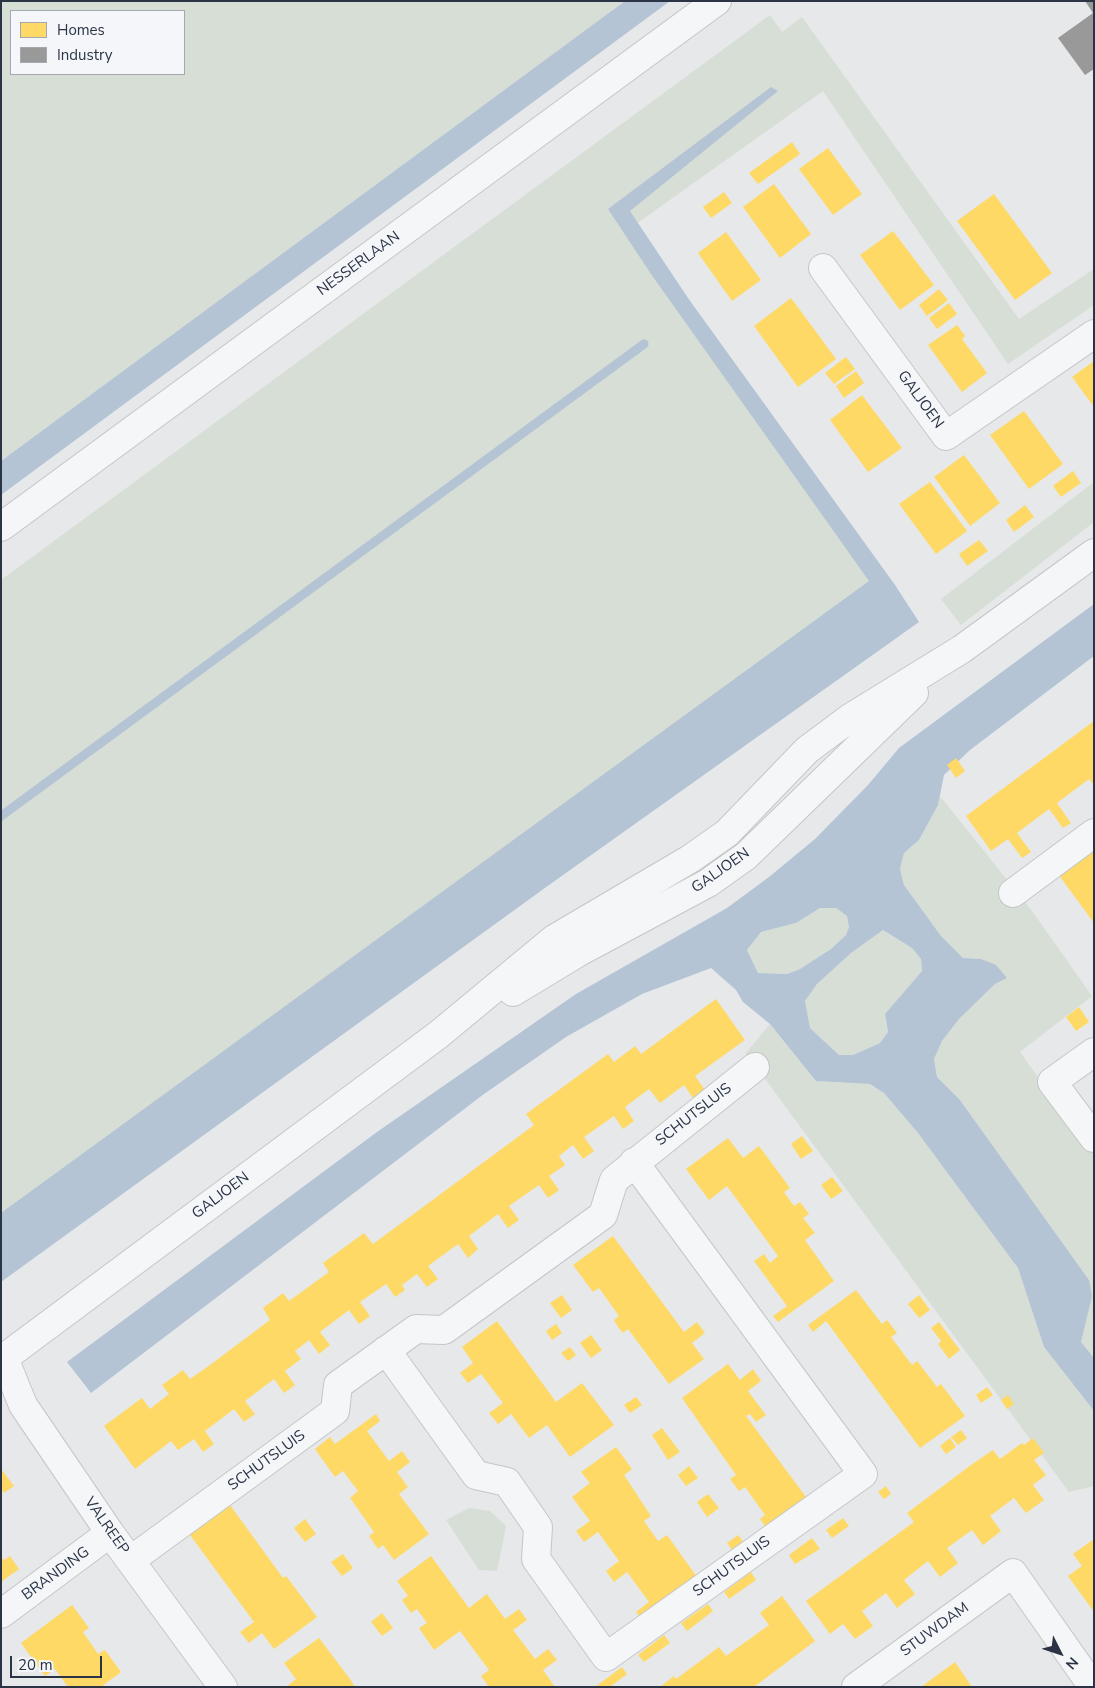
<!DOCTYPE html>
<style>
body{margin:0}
#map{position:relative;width:1095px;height:1688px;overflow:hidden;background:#e6e8ea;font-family:"Nunito Sans",sans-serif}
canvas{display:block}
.frame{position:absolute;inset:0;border:2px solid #2b3445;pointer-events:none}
.legend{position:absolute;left:10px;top:10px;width:175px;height:65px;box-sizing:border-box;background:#f4f6f9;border:1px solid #a4a8b1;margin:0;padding:6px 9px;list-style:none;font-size:15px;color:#2b3445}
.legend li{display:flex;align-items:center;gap:10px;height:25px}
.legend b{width:25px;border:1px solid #a4a8b1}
.north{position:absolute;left:1035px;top:1628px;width:50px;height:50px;-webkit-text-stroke:4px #f4f6f9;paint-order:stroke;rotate:131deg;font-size:14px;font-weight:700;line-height:20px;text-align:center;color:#2b3445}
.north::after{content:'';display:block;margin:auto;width:18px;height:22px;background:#2b3445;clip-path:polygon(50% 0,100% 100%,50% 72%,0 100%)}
.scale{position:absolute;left:10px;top:1656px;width:92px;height:22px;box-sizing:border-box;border:2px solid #2b3445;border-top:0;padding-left:6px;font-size:15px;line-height:18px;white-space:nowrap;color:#2b3445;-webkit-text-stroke:4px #f4f6f9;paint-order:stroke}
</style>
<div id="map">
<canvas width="1095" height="1688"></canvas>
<div class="frame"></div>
<ul class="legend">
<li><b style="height:14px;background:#ffd966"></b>Homes</li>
<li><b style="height:14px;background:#999"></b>Industry</li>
</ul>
<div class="north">N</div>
<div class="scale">20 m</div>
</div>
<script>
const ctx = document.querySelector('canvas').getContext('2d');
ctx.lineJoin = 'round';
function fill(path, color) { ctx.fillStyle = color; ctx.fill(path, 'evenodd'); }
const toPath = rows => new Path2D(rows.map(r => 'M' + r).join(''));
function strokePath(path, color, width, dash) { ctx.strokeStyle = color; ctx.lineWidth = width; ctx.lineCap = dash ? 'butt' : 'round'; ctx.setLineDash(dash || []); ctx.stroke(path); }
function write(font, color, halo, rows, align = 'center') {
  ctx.font = font + ' "Nunito Sans",sans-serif'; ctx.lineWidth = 5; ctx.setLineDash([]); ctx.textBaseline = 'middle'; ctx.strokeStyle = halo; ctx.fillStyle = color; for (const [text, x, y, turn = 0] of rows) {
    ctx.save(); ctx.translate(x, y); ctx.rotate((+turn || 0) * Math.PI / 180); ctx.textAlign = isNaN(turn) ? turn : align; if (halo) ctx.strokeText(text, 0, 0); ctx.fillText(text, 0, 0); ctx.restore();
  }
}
const green = toPath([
 [1,1,625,1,1,461],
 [11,11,184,11,184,74,11,74],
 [770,15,782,32,802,17,1019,319,1094,269,1094,305,1008,364,823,91,629,229,870,581,1,1217,1,580],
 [1094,482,1094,522,961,625,941,599],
 [940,796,1032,911,1092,996,1020,1052,1094,1155,1094,1358,1081,1342,1089,1280,960,1100,937,1077,934,1059,942,1041,959,1019,995,984,1007,978,981,959,963,958,941,936,904,885,900,869,904,853,919,840,938,805],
 [820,908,836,908,847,916,849,927,846,935,831,949,800,969,787,974,758,973,747,950,761,932,796,923],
 [883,930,912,948,921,959,922,971,885,1014,888,1032,880,1043,853,1055,839,1055,810,1028,805,1001,817,984,851,953],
 [770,1024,816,1081,870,1084,884,1093,918,1133,989,1227,1018,1268,1044,1347,1094,1411,1094,1486,1069,1492,746,1053],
 [469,1508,490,1511,506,1526,497,1571,479,1570,446,1520]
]);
const water = toPath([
 [625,1,670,1,1,495,1,461],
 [771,87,778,91,630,211,688,298,895,585,919,622,549,885,1,1282,1,1213,869,581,651,274,608,209],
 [1094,604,1094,656,970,750,944,775,938,805,919,840,904,853,900,869,904,885,941,936,963,958,981,959,996,965,1007,978,995,984,959,1019,942,1041,934,1059,937,1077,960,1100,1089,1280,1092,1296,1081,1342,1094,1358,1094,1411,1044,1347,1018,1268,918,1133,884,1093,870,1084,816,1081,770,1024,743,1002,736,990,711,968,642,994,566,1037,484,1094,91,1393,67,1362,377,1132,576,994,727,908,769,877,815,839,868,785,899,748],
 [820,908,836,908,847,916,849,927,846,935,831,949,800,969,787,974,758,973,747,950,761,932,796,923],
 [883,930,912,948,921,959,922,971,885,1014,888,1032,880,1043,853,1055,839,1055,810,1028,805,1001,817,984,851,953]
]);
const homes = toPath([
 [792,142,800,154,758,184,749,173],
 [828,148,862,194,833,215,799,169],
 [774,184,811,234,780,258,743,207],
 [724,192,732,203,711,218,703,207],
 [994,194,1052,273,1015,300,957,221],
 [893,231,934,285,900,310,860,255],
 [726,232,761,280,732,301,698,253],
 [939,289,948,300,927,316,919,305],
 [791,298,836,359,798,387,754,326],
 [949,303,957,314,937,329,929,318],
 [957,325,965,336,962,339,987,373,962,392,928,345],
 [846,357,855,369,834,384,825,373],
 [1094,361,1094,407,1072,377],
 [856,371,864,383,844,398,836,386],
 [862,395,902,448,868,472,830,420],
 [1024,411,1063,464,1029,489,990,435],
 [964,455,1000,503,970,526,934,477],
 [1073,471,1081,483,1061,497,1053,486],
 [930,482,967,531,936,554,899,504],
 [1025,505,1034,517,1014,532,1006,520],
 [979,540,988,551,967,566,959,554],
 [1094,721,1094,785,1089,779,1057,803,1071,823,1063,828,1049,809,1017,833,1031,852,1022,858,1008,839,991,851,966,816],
 [956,758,965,771,956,778,947,765],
 [1094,848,1094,923,1058,874],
 [716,999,745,1040,695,1076,705,1090,693,1098,684,1085,660,1103,649,1089,625,1107,634,1121,623,1129,614,1116,584,1137,594,1151,583,1159,573,1145,559,1156,565,1165,549,1176,559,1190,548,1198,539,1185,509,1206,519,1220,508,1228,498,1214,469,1236,478,1249,468,1258,458,1244,428,1266,438,1279,427,1287,417,1274,402,1285,405,1290,395,1297,386,1284,360,1302,370,1316,359,1324,349,1310,320,1332,330,1345,319,1354,309,1340,295,1351,301,1359,285,1371,295,1385,284,1393,274,1379,245,1401,255,1414,244,1422,234,1409,205,1431,214,1444,203,1452,194,1439,178,1450,171,1441,135,1469,104,1426,142,1398,150,1409,169,1394,162,1385,183,1370,190,1379,210,1365,270,1320,263,1308,283,1293,289,1301,329,1272,323,1263,364,1233,373,1244,534,1125,526,1114,608,1054,614,1062,635,1046,641,1054],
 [1079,1007,1089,1022,1076,1031,1066,1017],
 [802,1136,813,1151,801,1159,791,1144],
 [728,1138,743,1158,759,1146,790,1188,784,1192,794,1206,800,1202,809,1214,803,1218,815,1233,805,1240,834,1281,778,1322,773,1316,787,1306,754,1261,764,1254,770,1263,778,1256,727,1186,709,1200,686,1169],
 [832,1177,843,1191,831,1199,821,1185],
 [613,1236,684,1332,697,1322,705,1333,692,1343,704,1359,669,1384,628,1329,623,1333,618,1327,614,1320,619,1316,599,1288,593,1292,573,1265],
 [856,1290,882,1324,887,1320,897,1333,891,1337,912,1365,917,1361,937,1387,941,1384,965,1416,920,1448,826,1321,813,1332,808,1325],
 [562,1295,572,1310,561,1318,550,1303],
 [919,1295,930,1310,919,1318,908,1304],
 [497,1321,556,1402,582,1383,614,1425,570,1457,547,1425,529,1438,511,1414,498,1424,489,1413,503,1403,481,1374,468,1383,460,1373,473,1363,462,1347],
 [939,1322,960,1350,949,1359,938,1344,941,1341,931,1328],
 [556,1324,562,1333,552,1340,546,1331],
 [591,1335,602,1350,591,1358,580,1343],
 [570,1347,576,1355,568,1361,561,1353],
 [728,1364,740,1380,753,1369,761,1381,748,1391,766,1415,756,1422,750,1414,746,1416,806,1497,765,1526,760,1519,765,1515,745,1487,739,1491,730,1479,736,1475,682,1398],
 [987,1387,993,1395,981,1403,976,1395],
 [1008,1395,1014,1404,1007,1409,1001,1400],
 [636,1397,642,1405,630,1413,624,1405],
 [376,1414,380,1421,367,1431,389,1461,402,1451,410,1462,397,1472,408,1487,399,1494,429,1534,394,1560,383,1545,378,1549,369,1536,374,1532,350,1498,358,1491,343,1471,335,1477,315,1449,330,1437,335,1444],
 [662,1428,680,1452,668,1460,652,1435],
 [961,1430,967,1438,958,1445,951,1437],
 [950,1438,956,1447,946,1454,940,1446],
 [1033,1438,1044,1453,1034,1460,1046,1475,1033,1485,1044,1500,1026,1513,1014,1498,990,1516,1001,1531,983,1545,972,1530,947,1548,958,1563,940,1577,928,1561,904,1580,915,1594,897,1608,886,1593,862,1611,873,1626,855,1639,843,1624,830,1634,806,1601,914,1522,907,1513,971,1465,993,1450,1000,1459,1022,1443,1024,1445],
 [616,1447,632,1469,624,1475,651,1516,644,1521,658,1541,667,1535,697,1577,641,1618,636,1612,649,1602,627,1572,614,1582,606,1571,619,1561,598,1532,584,1542,576,1531,590,1521,572,1497,590,1483,581,1472],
 [689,1466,698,1478,686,1486,678,1475],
 [1,1469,14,1486,4,1493,1,1489],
 [886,1486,891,1494,884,1499,878,1492],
 [708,1494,719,1508,707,1517,697,1502],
 [230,1505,283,1578,286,1576,317,1617,274,1649,262,1633,249,1643,240,1632,254,1622,190,1535],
 [843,1518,849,1526,832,1538,826,1530],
 [305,1519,316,1534,305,1542,294,1528],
 [738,1535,744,1543,733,1551,727,1543],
 [812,1538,820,1549,795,1564,789,1555],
 [1094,1539,1094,1612,1068,1576,1082,1566,1073,1554],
 [343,1554,353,1568,342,1576,331,1562],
 [10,1556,19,1569,1,1582,1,1557,4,1560],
 [431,1556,469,1608,487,1594,505,1619,519,1609,527,1620,513,1630,535,1659,548,1649,557,1660,543,1670,555,1687,489,1687,481,1676,489,1670,460,1631,434,1650,419,1628,427,1623,417,1609,411,1613,402,1600,408,1596,397,1581],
 [751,1572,756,1580,729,1599,724,1592],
 [782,1596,815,1641,754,1687,660,1687,674,1676,676,1679,719,1647,726,1656,769,1625,760,1613],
 [708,1604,713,1611,687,1631,681,1623],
 [72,1605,89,1628,83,1632,98,1654,105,1650,121,1672,101,1687,68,1687,55,1669,45,1676,21,1643],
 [382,1613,393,1628,382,1636,371,1622],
 [664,1635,670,1643,644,1662,638,1655],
 [319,1638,350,1679,355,1687,286,1687,296,1679,284,1663],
 [955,1662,972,1687,921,1687],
 [622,1667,627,1674,610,1687,595,1687]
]);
const industry = toPath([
 [1085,1,1094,1,1094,69,1085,75,1058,38,1093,13]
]);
const stream = toPath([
 [1,816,644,344]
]);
const minor = toPath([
 [823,268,946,436,1094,334],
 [1,527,717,1],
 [1013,893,1094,833],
 [513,992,579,952,708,883,746,856,914,693],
 [1094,1052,1052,1082,1094,1138],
 [386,1350,476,1475,507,1482,538,1527,536,1559,606,1657,863,1474,634,1162],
 [131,1560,335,1411,338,1385,416,1329,444,1330,603,1215,614,1180,755,1067],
 [1,1614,110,1533],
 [223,1687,110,1533,23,1405,4,1358,438,1035,554,939,690,859,727,833,807,750,850,718,962,649,1094,553],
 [856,1687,1013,1573,1093,1687]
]);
const streetNames = [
 ["NESSERLAAN",359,264,-36],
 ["GALJOEN",920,400,54],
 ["GALJOEN",721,871,-35],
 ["SCHUTSLUIS",694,1115,-38],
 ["GALJOEN",221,1196,-37],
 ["SCHUTSLUIS",267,1461,-36],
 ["VALREEP",106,1526,55],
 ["SCHUTSLUIS",732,1567,-36],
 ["BRANDING",56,1574,-36],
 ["STUWDAM",935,1630,-36]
];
fill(green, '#d6ded6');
fill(water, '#b4c4d5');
fill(homes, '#ffd966');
fill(industry, '#999');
strokePath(stream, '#b4c4d5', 9);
strokePath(minor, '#c4c6c8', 30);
strokePath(minor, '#f5f6f7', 28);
write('15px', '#2b3445', '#f4f6f9', streetNames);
</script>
